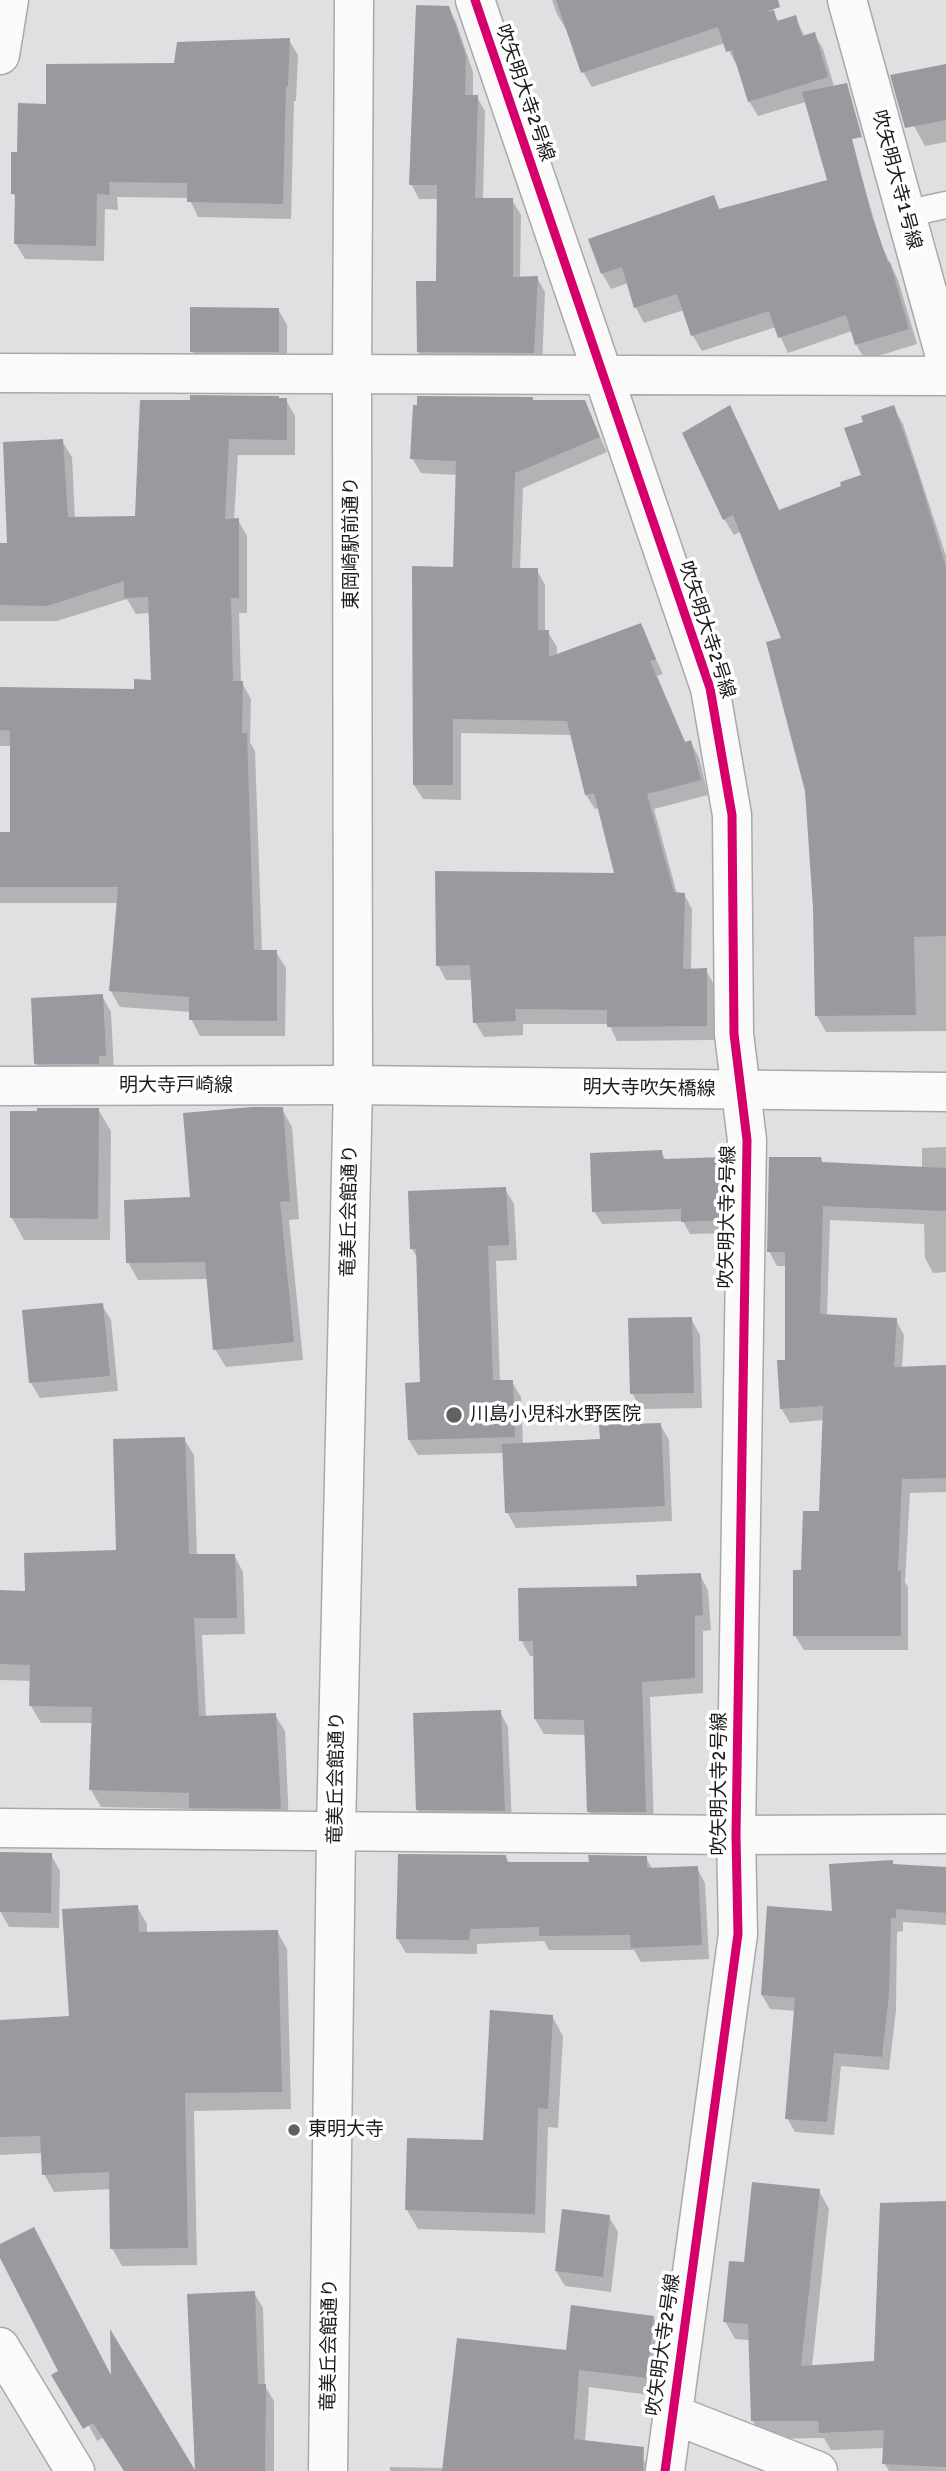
<!DOCTYPE html>
<meta charset="utf-8">
<style>
body{margin:0}
canvas{display:block;background:#e0dfe1}
</style>
<canvas width="946" height="2471"></canvas>
<script>
const ctx = document.querySelector('canvas').getContext('2d');
ctx.lineJoin = 'round';
function fill(path, color) { ctx.fillStyle = color; ctx.fill(path, 'evenodd'); }
const toPath = rows => new Path2D(rows.map(r => 'M' + r).join(''));
function strokePath(path, color, width, dash) { ctx.strokeStyle = color; ctx.lineWidth = width; ctx.lineCap = dash ? 'butt' : 'round'; ctx.setLineDash(dash || []); ctx.stroke(path); }
function write(font, color, halo, rows, align = 'center') {
  ctx.font = font + ' Signika,"Noto Sans JP",sans-serif'; ctx.lineWidth = 7; ctx.setLineDash([]); ctx.textBaseline = 'middle'; ctx.strokeStyle = halo; ctx.fillStyle = color; for (const [text, x, y, turn = 0] of rows) {
    ctx.save(); ctx.translate(x, y); ctx.rotate((+turn || 0) * Math.PI / 180); ctx.textAlign = isNaN(turn) ? turn : align; if (halo) ctx.strokeText(text, 0, 0); ctx.fillText(text, 0, 0); ctx.restore();
  }
}
const shadow = toPath([
 [552,0,763,0,768,13,773,12,779,22,795,17,805,37,814,34,823,49,836,93,758,116,749,101,739,66,737,66,725,43,592,87,583,72,568,29,566,29,557,14],
 [448,7,456,22,473,72,473,97,477,97,485,111,483,199,512,200,521,215,520,279,537,278,545,292,542,367,427,367,418,352,438,282,439,199,419,199,411,184],
 [289,40,298,55,296,101,294,101,291,219,198,217,189,198,117,197,118,210,105,209,104,261,25,259,16,244,17,200,13,193,19,153,48,106,176,64],
 [946,66,946,142,925,146,914,126],
 [865,190,882,246,898,280,917,344,865,360,856,344,852,331,788,353,776,327,702,351,693,336,684,310,644,323,636,308,628,283,611,289,602,273,713,198,720,210],
 [278,309,287,325,287,367,201,367,192,351],
 [286,400,295,416,295,455,238,455,234,520,238,520,247,536,247,613,239,613,241,681,251,699,250,742,255,751,262,951,276,952,286,968,285,1036,200,1036,191,1019,191,1012,120,1007,110,990,118,903,0,903,0,834,11,834,11,746,0,746,0,689,135,691,153,682,150,613,136,614,127,599,57,621,0,621,0,545,9,545,62,441,72,457,75,519,137,517,141,402],
 [534,402,584,402,607,452,523,488,520,570,537,570,545,585,545,632,548,632,557,647,557,656,640,625,663,674,657,676,686,744,690,742,699,757,708,795,654,809,677,894,684,894,692,909,691,970,706,970,714,985,714,1040,617,1041,609,1024,523,1024,523,1035,484,1037,475,1022,473,980,446,980,438,965,616,875,599,808,595,809,586,795,572,735,461,733,461,800,423,799,414,785,455,568,457,475,421,473,412,458],
 [893,407,903,424,946,556,946,1031,826,1032,817,1016,815,908,807,791,784,639,742,531,734,535,724,519,738,423,780,512,843,487,863,477,865,423],
 [102,996,111,1012,114,1071,45,1079,36,1064],
 [98,1109,111,1131,110,1240,24,1240,12,1218],
 [282,1109,292,1127,299,1219,289,1220,303,1360,226,1367,215,1349,208,1279,138,1280,128,1262],
 [946,1147,946,1272,933,1273,925,1258,924,1224,830,1220,827,1316,896,1320,904,1335,902,1368,946,1367,946,1492,910,1493,905,1582,908,1587,908,1650,804,1650,795,1636,802,1572,820,1513,824,1420,790,1423,781,1408,787,1362,787,1266,777,1266,769,1251,820,1159,823,1164,922,1169,922,1148],
 [661,1152,666,1160,724,1159,731,1172,730,1233,690,1234,683,1221,602,1224,594,1211],
 [505,1189,514,1204,517,1260,496,1261,500,1382,512,1382,521,1397,523,1445,601,1441,660,1424,669,1440,672,1521,516,1528,507,1512,504,1453,418,1455,409,1440,422,1384,418,1259,412,1249],
 [102,1305,111,1320,118,1391,40,1398,31,1383],
 [691,1319,700,1335,702,1408,641,1409,632,1393],
 [184,1439,194,1455,197,1556,234,1555,243,1572,245,1634,202,1635,206,1718,275,1715,285,1731,289,1825,201,1824,192,1809,101,1807,91,1790,93,1723,41,1723,31,1706,31,1681,0,1680,0,1592,27,1593,118,1551],
 [700,1575,708,1590,711,1630,703,1631,703,1693,650,1697,654,1827,598,1827,589,1811,586,1735,544,1734,535,1719,535,1656,530,1656,521,1640,639,1588],
 [500,1712,508,1727,512,1826,427,1825,418,1810],
 [51,1855,60,1871,59,1928,9,1927,0,1911],
 [505,1856,510,1864,591,1864,646,1858,653,1870,697,1868,705,1883,709,1959,641,1962,634,1950,549,1950,544,1941,477,1944,477,1954,406,1953,397,1938],
 [894,1866,946,1868,946,1925,903,1922,903,1931,897,1932,896,2010,889,2070,841,2066,834,2135,795,2132,787,2118,796,2011,770,2009,762,1995,834,1913],
 [137,1907,147,1924,147,1934,277,1931,287,1949,291,2109,194,2111,197,2265,122,2266,112,2248,111,2189,54,2192,44,2174,43,2153,0,2155,0,2021,70,2017],
 [552,2016,563,2036,558,2128,548,2127,545,2233,418,2229,407,2210,484,2142],
 [819,2191,829,2209,812,2367,876,2363,946,2203,946,2471,889,2471,884,2463,885,2448,831,2450,824,2438,763,2439,753,2421,750,2340,735,2339,725,2321,745,2264],
 [609,2217,618,2232,611,2292,565,2286,556,2271],
 [0,2246,113,2380,193,2471,125,2471,104,2437,97,2441,0,2255],
 [254,2293,263,2308,265,2386,274,2401,274,2471,197,2471],
 [653,2317,664,2336,657,2396,589,2387,585,2442,637,2448,648,2467,647,2471,390,2471,390,2467,444,2468,567,2352]
]);
const building = toPath([
 [556,0,778,0,780,7,766,12,774,10,777,21,796,15,802,36,815,32,828,77,748,102,732,50,726,52,718,27,581,73],
 [416,5,449,6,466,56,465,95,478,95,475,198,513,198,513,277,538,276,534,353,417,352,416,281,436,281,437,185,409,185],
 [290,38,288,86,286,86,283,204,187,202,187,183,109,182,110,195,97,194,96,246,14,244,15,194,11,194,11,152,17,152,18,103,46,104,46,64,174,63,177,42],
 [946,64,946,120,905,128,890,75],
 [847,83,862,137,852,139,872,216,888,263,890,262,909,329,855,345,846,315,778,338,769,311,691,336,677,294,634,308,622,267,601,274,588,239,714,195,719,209,827,180,802,92],
 [190,307,279,308,279,352,190,352],
 [190,395,279,396,279,398,287,398,287,440,229,439,225,519,239,518,239,598,231,598,233,681,243,681,242,733,247,733,254,950,277,950,277,1021,189,1020,189,997,109,991,118,887,0,887,0,832,10,832,10,731,0,730,0,687,134,689,134,679,151,680,148,597,124,598,124,581,47,606,0,605,0,543,7,543,3,442,63,439,68,517,135,516,140,400,190,400],
 [417,396,533,397,533,400,585,400,600,437,515,473,512,568,538,568,538,630,549,630,549,657,641,623,656,659,650,661,685,742,691,740,701,780,647,794,674,892,685,893,683,969,707,968,707,1026,607,1027,607,1010,515,1009,516,1021,473,1023,470,965,436,966,435,871,614,873,594,793,585,795,567,721,453,719,453,785,413,785,412,566,453,567,456,461,410,459,413,405,417,405],
 [730,405,779,510,841,486,840,482,861,475,844,428,863,422,861,416,894,405,919,477,946,567,946,936,914,937,916,1015,815,1016,813,908,805,791,766,642,781,638,733,515,723,520,682,433],
 [103,994,106,1056,99,1056,99,1064,34,1064,31,998],
 [252,1107,283,1107,290,1201,280,1202,294,1342,213,1350,205,1262,126,1263,124,1200,190,1197,183,1113],
 [37,1108,99,1108,98,1219,10,1218,10,1111,37,1111],
 [662,1150,663,1159,725,1157,724,1220,681,1222,681,1209,592,1212,590,1153],
 [769,1157,821,1157,822,1162,946,1168,946,1211,823,1206,820,1314,897,1318,894,1367,946,1365,946,1478,902,1479,898,1571,901,1571,901,1636,793,1636,793,1570,801,1570,803,1511,819,1511,823,1406,780,1409,777,1360,785,1360,785,1252,767,1252],
 [506,1187,509,1245,488,1246,493,1380,513,1380,515,1437,408,1440,405,1383,420,1382,416,1249,410,1249,408,1191],
 [103,1303,110,1376,29,1383,22,1310],
 [692,1317,694,1393,630,1394,628,1318],
 [661,1423,665,1506,505,1513,502,1444,600,1439,599,1425],
 [185,1437,189,1554,235,1554,237,1618,194,1618,199,1716,276,1713,281,1809,189,1808,189,1793,89,1790,92,1707,29,1706,30,1665,0,1664,0,1590,25,1591,24,1553,116,1550,113,1439],
 [701,1573,703,1615,695,1616,695,1678,642,1682,646,1812,587,1812,584,1720,534,1719,533,1641,519,1641,518,1588,637,1586,636,1575],
 [501,1710,505,1811,416,1810,413,1713],
 [0,1852,52,1853,51,1913,0,1912],
 [398,1854,506,1855,507,1862,589,1862,588,1855,647,1856,647,1868,698,1866,702,1945,631,1948,630,1935,539,1936,539,1927,470,1929,469,1940,396,1939],
 [893,1860,893,1864,946,1867,946,1913,896,1909,896,1918,891,1918,889,1995,882,2057,834,2053,827,2122,785,2119,795,1998,761,1995,767,1906,832,1911,829,1864],
 [138,1905,139,1932,278,1930,282,2092,185,2093,188,2248,110,2249,109,2172,42,2175,40,2136,0,2137,0,2020,69,2016,62,1909],
 [490,2010,553,2015,548,2109,538,2108,535,2214,405,2210,407,2138,483,2140],
 [752,2182,820,2189,801,2366,874,2361,880,2203,946,2201,946,2467,882,2464,884,2430,819,2433,818,2421,751,2421,748,2324,723,2322,729,2261,744,2262],
 [562,2209,610,2215,603,2277,555,2271],
 [34,2227,111,2375,110,2329,195,2470,187,2294,255,2291,258,2384,266,2384,265,2471,124,2471,93,2423,83,2429,51,2375,58,2371,0,2258,0,2244],
 [571,2305,654,2316,647,2378,579,2370,574,2439,644,2447,643,2471,442,2471,457,2338,566,2350]
]);
const lane = toPath([
 [905,214,946,205]
]);
const street = toPath([
 [475,0,710,688,732,815,734,1034,747,1140,736,1835,738,1934,665,2471],
 [847,0,946,360],
 [0,55,9,0],
 [0,373,946,376],
 [0,1086,353,1085],
 [0,1828,736,1835,946,1834],
 [0,2347,75,2471],
 [672,2414,818,2471]
]);
const secondary = toPath([
 [353,1085,946,1092],
 [328,2471,336,1830,353,1085,352,373,354,0]
]);
const cycleway = toPath([
 [475,0,710,688,732,815,734,1034,747,1140,736,1835,738,1934,665,2471]
]);
const markers = [
 [454,1415,9,"#616062"],
 [294,2130,7,"#616062"]
];
const streetNames = [
 ["吹矢明大寺2号線",524,93,71],
 ["吹矢明大寺1号線",896,180,75],
 ["東岡崎駅前通り",352,543,-90],
 ["吹矢明大寺2号線",706,630,72],
 ["明大寺戸崎線",176,1086],
 ["明大寺吹矢橋線",649,1089,1],
 ["竜美丘会館通り",350,1211,-89],
 ["吹矢明大寺2号線",728,1217,-89],
 ["竜美丘会館通り",337,1778,-89],
 ["吹矢明大寺2号線",720,1784,-90],
 ["竜美丘会館通り",330,2345,-89],
 ["吹矢明大寺2号線",664,2345,-82]
];
const poiNames = [
 ["川島小児科水野医院",470,1415],
 ["東明大寺",308,2130]
];
fill(shadow, '#0003');
fill(building, '#9c98a0');
strokePath(lane, '#a9a9aa', 29);
strokePath(street, '#a9a9aa', 41);
strokePath(secondary, '#a9a9aa', 41);
strokePath(lane, '#fafafa', 26);
strokePath(street, '#fafafa', 38);
strokePath(secondary, '#fafafa', 38);
strokePath(cycleway, '#d6006c', 9);
for (const [x, y, r, color] of markers) { const dot = new Path2D(); dot.arc(x, y, r, 0, 2 * Math.PI); ctx.fillStyle = color; ctx.fill(dot); strokePath(dot, '#fff', 2.5); }
write('19px', '#1c1b1d', '#fff', streetNames);
write('19px', '#1c1b1d', '#fff', poiNames, 'left');
</script>
